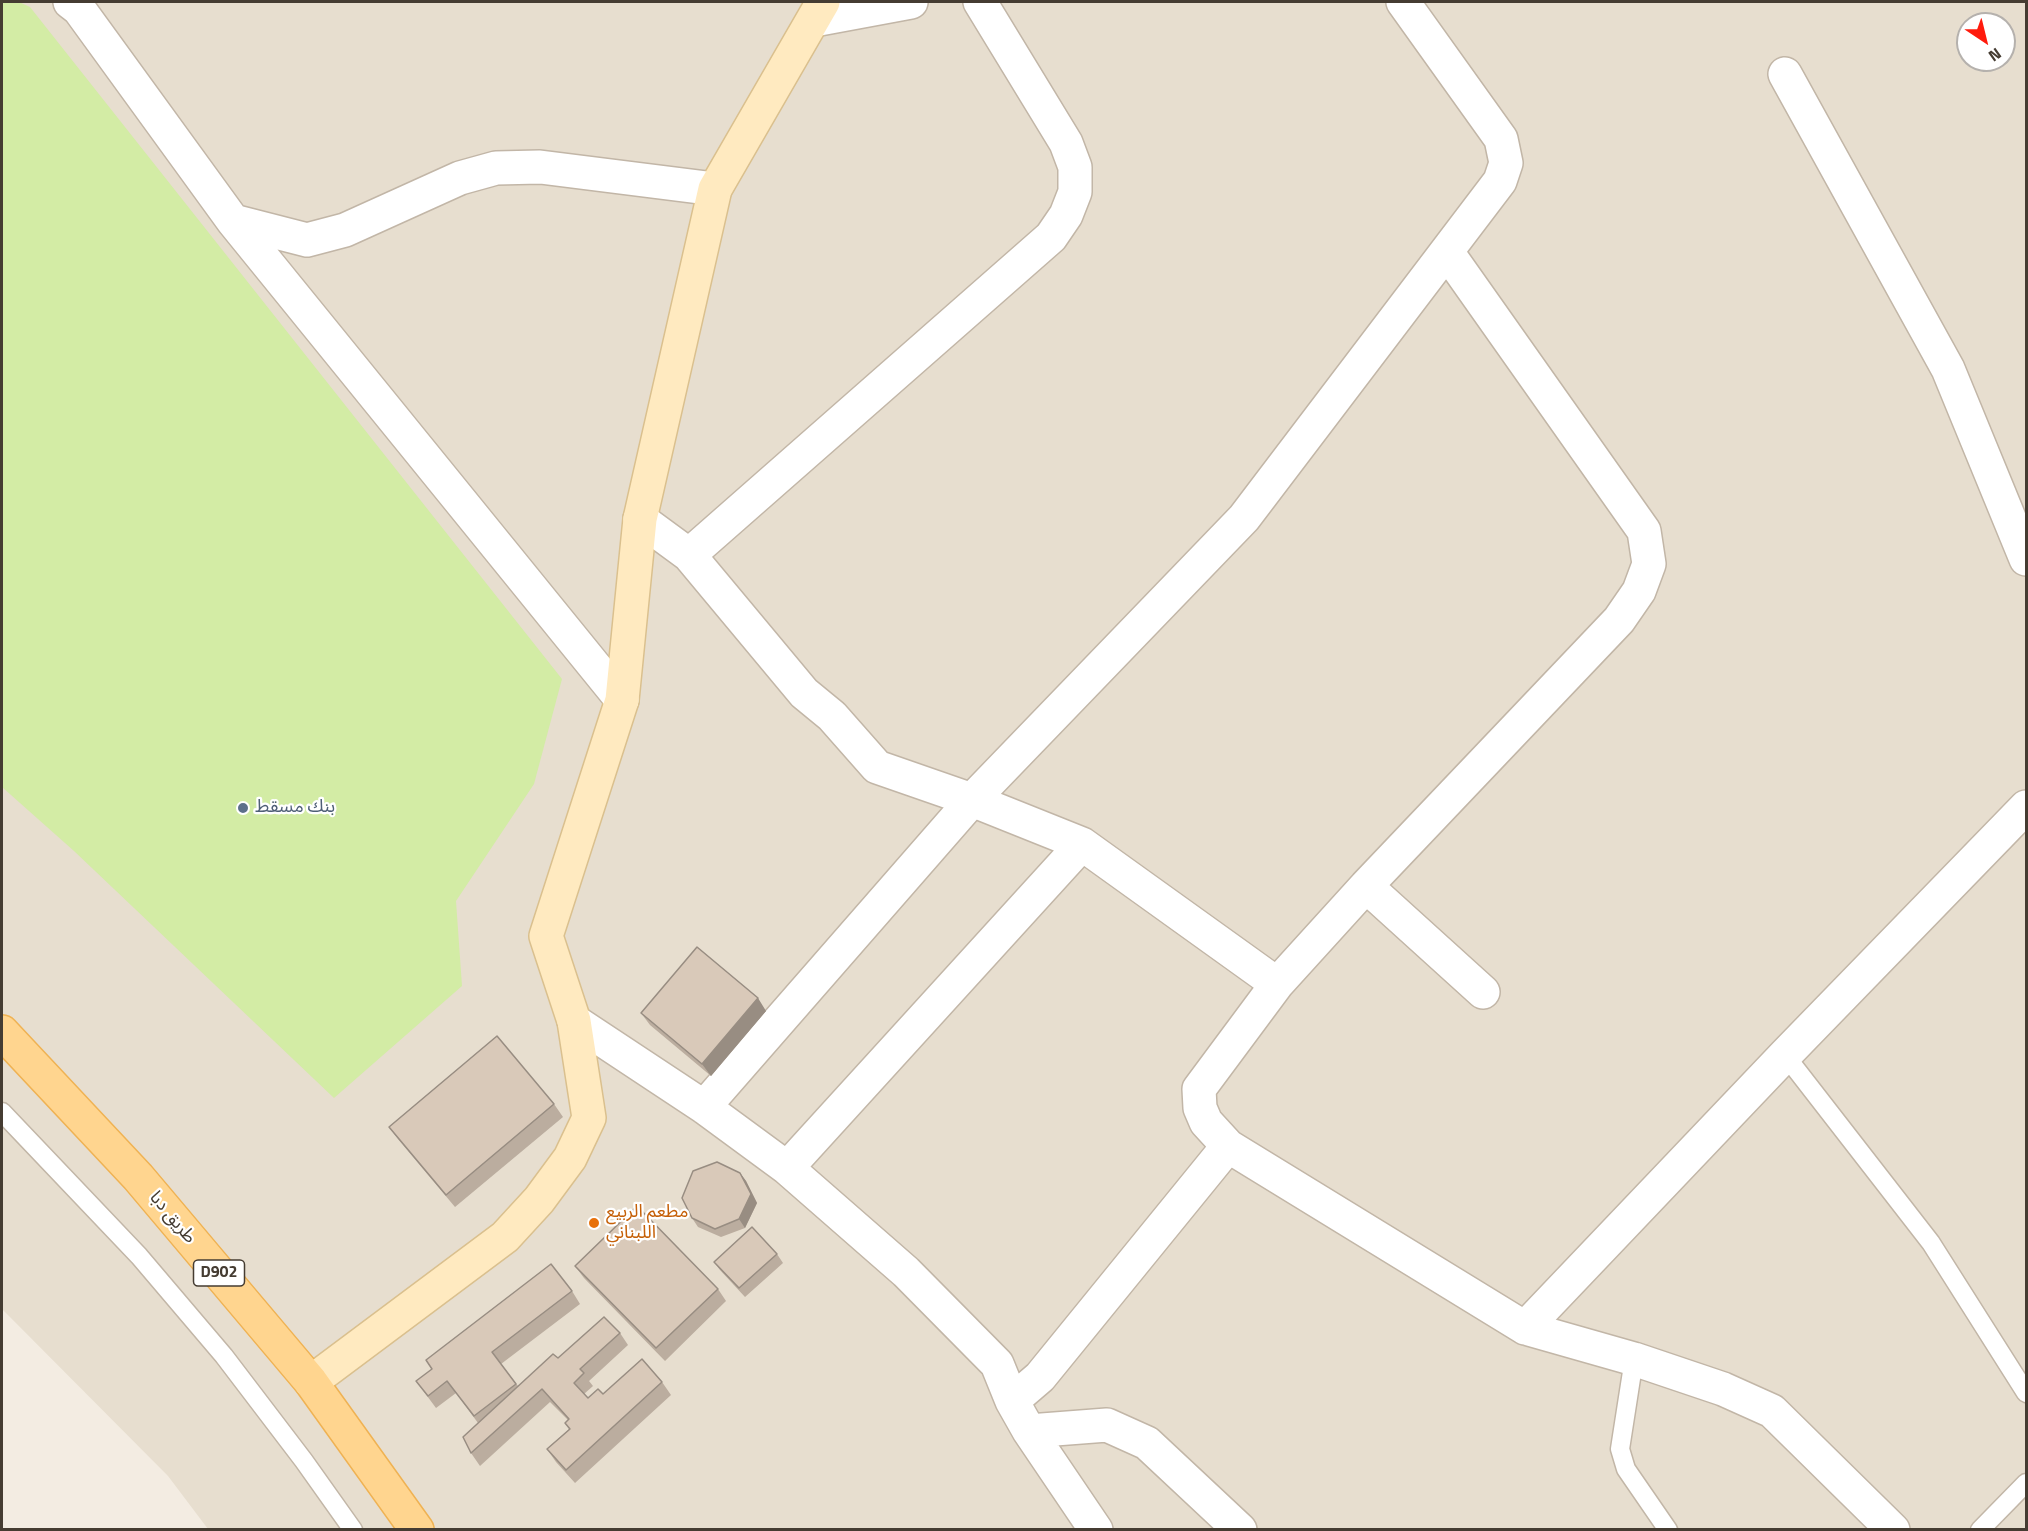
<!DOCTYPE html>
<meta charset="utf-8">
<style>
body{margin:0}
#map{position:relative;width:2028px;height:1531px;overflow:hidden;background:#f3ece2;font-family:"Titillium Web",sans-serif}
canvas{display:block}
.frame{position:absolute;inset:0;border:3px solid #453c32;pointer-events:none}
.north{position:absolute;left:1956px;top:12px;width:60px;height:60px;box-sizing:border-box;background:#fff;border:2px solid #b5b1ad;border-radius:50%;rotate:145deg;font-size:16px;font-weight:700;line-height:24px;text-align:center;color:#453c32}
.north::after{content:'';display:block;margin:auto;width:21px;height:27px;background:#ff1b0d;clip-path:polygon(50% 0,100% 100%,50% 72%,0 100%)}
</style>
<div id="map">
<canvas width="2028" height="1531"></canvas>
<div class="frame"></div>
<div class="north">N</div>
</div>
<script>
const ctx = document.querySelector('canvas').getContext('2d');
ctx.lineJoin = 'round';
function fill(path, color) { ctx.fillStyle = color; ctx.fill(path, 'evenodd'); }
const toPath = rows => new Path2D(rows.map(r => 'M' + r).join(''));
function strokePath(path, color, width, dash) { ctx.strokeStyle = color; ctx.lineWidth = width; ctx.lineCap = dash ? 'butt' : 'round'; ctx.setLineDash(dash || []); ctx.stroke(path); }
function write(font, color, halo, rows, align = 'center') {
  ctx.font = font + ' "Titillium Web","Noto Sans Arabic",sans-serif'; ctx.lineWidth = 4.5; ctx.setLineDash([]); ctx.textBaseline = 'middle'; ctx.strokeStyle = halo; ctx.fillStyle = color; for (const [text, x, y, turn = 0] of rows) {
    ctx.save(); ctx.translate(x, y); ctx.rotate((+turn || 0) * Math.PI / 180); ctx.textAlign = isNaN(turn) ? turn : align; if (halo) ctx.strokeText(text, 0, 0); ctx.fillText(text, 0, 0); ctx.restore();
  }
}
const residential = toPath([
 [2,2,2026,2,2026,1529,208,1529,168,1476,2,1309],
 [1968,24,2004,24,2004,60,1968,60]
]);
const green = toPath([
 [2,2,19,2,30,7,562,679,534,784,456,901,462,986,334,1098,74,851,2,787]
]);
const lane = toPath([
 [1785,1055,1931,1243,2026,1393],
 [2,1112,139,1256,224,1356,304,1461,353,1530],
 [1634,1359,1620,1449,1626,1469,1668,1530],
 [1980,1530,2026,1483]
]);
const street = toPath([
 [70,2,79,9,233,221,622,700],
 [814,20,911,2],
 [1785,74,1948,369,2026,559],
 [233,221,307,240,345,230,460,178,496,168,540,167,715,189],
 [1447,252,1644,531,1649,564,1639,591,1619,620,1366,886,1277,984,1199,1089,1200,1108,1206,1122,1228,1146,1525,1328,1634,1359,1723,1389,1772,1411,1893,1530],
 [640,519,689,555,804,693,832,716,877,767,972,800,1082,844,1277,984],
 [689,555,1051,237,1066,215,1075,192,1075,167,1066,143,980,2],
 [1366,886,1483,992],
 [574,1021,704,1107,787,1168,906,1272,997,1364,1012,1401,1029,1431,1096,1530],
 [704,1107,972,800,1244,518,1500,181,1506,163,1501,139,1403,2],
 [787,1168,1082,844],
 [1525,1328,1785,1055,2026,807],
 [1012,1401,1040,1377,1228,1146],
 [1029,1431,1107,1425,1147,1443,1240,1530]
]);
const secondary = toPath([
 [311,1382,505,1237,539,1200,570,1158,589,1118,574,1021,546,936,622,700,640,519,715,189,823,2]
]);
const primary = toPath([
 [2,1032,138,1177,311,1382,417,1530]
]);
const wall = toPath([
 [766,1011,711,1076,650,1025,641,1013],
 [554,1104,563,1117,455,1207,398,1139,389,1127],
 [740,1173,746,1181,757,1203,745,1228,721,1237,698,1227,692,1218],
 [777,1254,783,1263,745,1297,720,1270,714,1262],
 [575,1266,718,1289,726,1301,665,1361,584,1278],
 [572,1291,580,1304,501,1364,518,1386,558,1358,620,1333,628,1345,589,1381,593,1386,584,1394,588,1398,662,1382,671,1395,575,1483,556,1462,547,1449,569,1429,565,1423,568,1420,550,1402,480,1466,471,1453,478,1423,456,1393,436,1408,416,1381,432,1369,426,1360]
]);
const shadedWall = toPath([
 [758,998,766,1011,711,1076,702,1064],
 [740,1173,746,1181,757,1203,745,1228,739,1219]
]);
const building = toPath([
 [697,947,758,998,702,1064,641,1013,697,947],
 [497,1036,554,1104,446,1195,389,1127,497,1036],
 [717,1162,740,1173,751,1194,739,1219,715,1229,692,1218,682,1198,693,1171,717,1162],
 [637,1206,718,1289,656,1348,575,1266,637,1206],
 [752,1227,777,1254,739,1288,714,1262,752,1227],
 [551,1264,572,1291,492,1352,516,1384,474,1416,447,1381,428,1396,416,1381,432,1369,426,1360,551,1264],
 [604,1317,620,1333,580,1369,584,1373,574,1383,588,1398,598,1389,603,1394,642,1359,662,1382,566,1470,547,1449,570,1429,565,1423,569,1419,542,1389,471,1453,463,1437,553,1354,558,1358,604,1317]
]);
const markers = [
 [243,808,6,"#5c6f8a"],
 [594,1223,6,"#e8710a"]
];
const shields = [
 [219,1273,51]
];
const shieldNames = [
 ["D902",219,1273]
];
const serviceNames = [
 ["بنك مسقط",255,808]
];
const foodNames = [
 ["مطعم الربيع",606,1213],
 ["اللبناني",606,1234]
];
const streetNames = [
 ["طريق دبا",172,1218,50]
];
fill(residential, '#e7decf');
fill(green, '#d3eca5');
strokePath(lane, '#c2b6a7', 21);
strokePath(street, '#c2b6a7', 36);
strokePath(secondary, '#dac08e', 36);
strokePath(primary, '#efb253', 36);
strokePath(lane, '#fff', 18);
strokePath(street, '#fff', 33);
strokePath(secondary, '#ffeac0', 33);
strokePath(primary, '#ffd58f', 33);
fill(wall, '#bbad9f');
fill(shadedWall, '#988d82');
fill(building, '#d9c9b9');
strokePath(building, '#988d82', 1.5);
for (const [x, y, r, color] of markers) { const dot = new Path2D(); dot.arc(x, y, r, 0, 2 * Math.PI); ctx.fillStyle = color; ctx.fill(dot); strokePath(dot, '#fff', 2); }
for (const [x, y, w] of shields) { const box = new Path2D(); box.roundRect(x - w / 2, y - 13, w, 26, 4.5); ctx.fillStyle = '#fff'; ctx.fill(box); strokePath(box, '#453c32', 1.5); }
write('bold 16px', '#453c32', null, shieldNames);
write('18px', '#4e5e75', '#fff', serviceNames, 'left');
write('18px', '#c56008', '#fff', foodNames, 'left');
write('18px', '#453c32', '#fff', streetNames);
</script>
